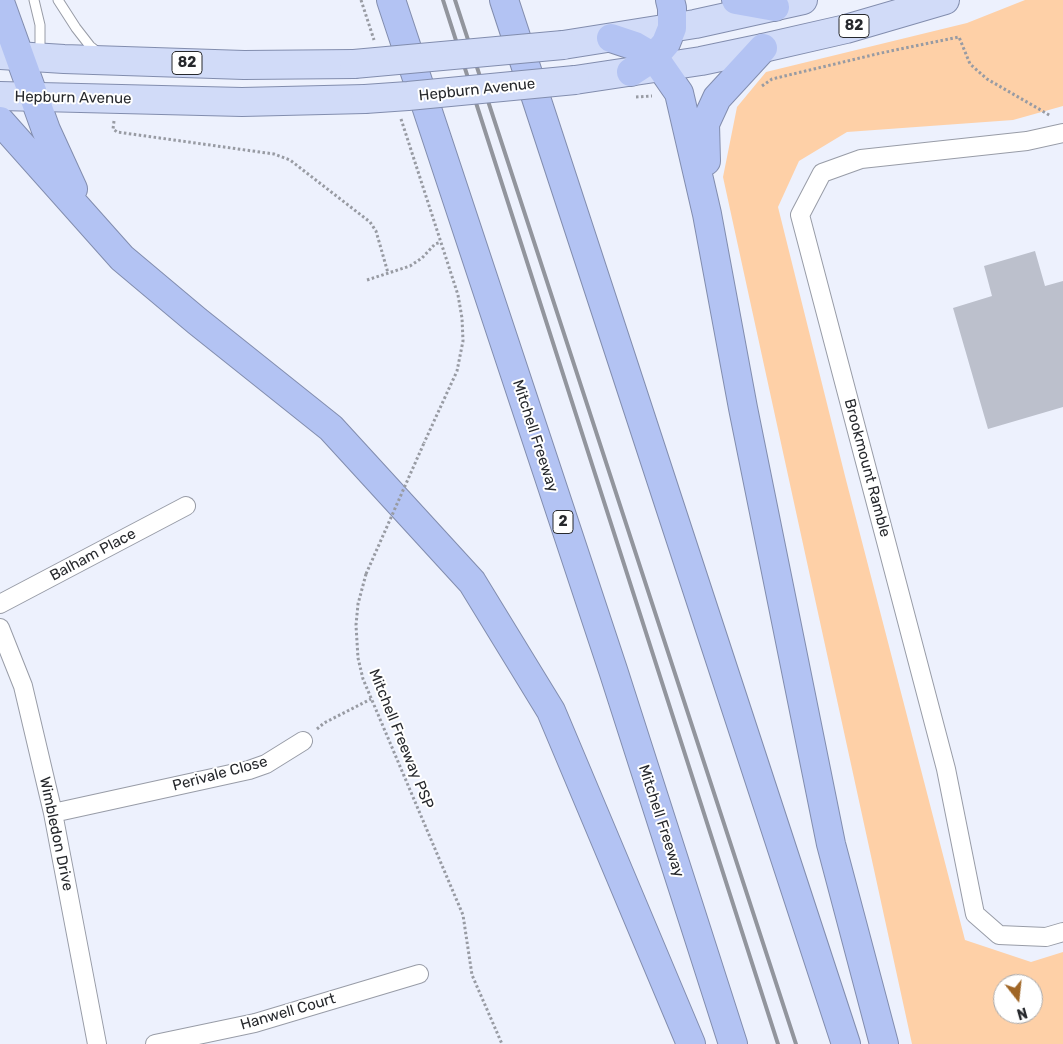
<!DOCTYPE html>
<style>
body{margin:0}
#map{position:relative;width:1063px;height:1044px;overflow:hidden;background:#edf1fd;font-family:Rubik,sans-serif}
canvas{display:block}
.north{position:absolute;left:993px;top:974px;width:50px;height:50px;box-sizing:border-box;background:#fff;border:1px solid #a9a9ab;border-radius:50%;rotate:164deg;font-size:14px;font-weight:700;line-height:20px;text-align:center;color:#27292d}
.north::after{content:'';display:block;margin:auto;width:18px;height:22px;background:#a06626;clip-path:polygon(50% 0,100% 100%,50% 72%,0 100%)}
</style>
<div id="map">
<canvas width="1063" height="1044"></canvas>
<div class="north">N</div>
</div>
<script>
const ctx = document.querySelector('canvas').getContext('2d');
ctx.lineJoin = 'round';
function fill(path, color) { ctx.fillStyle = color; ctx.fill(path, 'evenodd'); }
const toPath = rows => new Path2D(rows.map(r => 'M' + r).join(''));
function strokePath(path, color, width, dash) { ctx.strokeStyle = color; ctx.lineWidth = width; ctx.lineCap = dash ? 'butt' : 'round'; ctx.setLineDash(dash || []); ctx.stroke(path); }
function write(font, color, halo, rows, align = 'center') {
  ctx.font = font + ' Rubik,sans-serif'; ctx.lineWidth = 4; ctx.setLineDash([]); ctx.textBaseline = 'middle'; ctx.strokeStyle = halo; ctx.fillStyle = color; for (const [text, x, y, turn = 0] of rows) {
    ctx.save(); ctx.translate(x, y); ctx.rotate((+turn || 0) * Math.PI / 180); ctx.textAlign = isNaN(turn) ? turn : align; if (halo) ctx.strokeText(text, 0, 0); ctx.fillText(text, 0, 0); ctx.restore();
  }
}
const green = toPath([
 [1025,0,1063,0,1063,106,1013,120,847,132,799,161,778,207,845,476,965,940,1031,962,1063,952,1063,1044,912,1044,723,177,737,107,766,72,967,23],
 [1003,984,1033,984,1033,1014,1003,1014]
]);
const building = toPath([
 [1035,251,1045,286,1063,281,1063,407,988,429,953,308,992,296,984,266]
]);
const path = toPath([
 [361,0,374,40],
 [762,86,772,79,881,53,959,37,970,64,987,79,1051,116],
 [636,97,652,96],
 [401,119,458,295,462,318,463,341,457,371,424,443],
 [114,121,113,129,117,132,274,154,290,160,370,222,376,231,388,273],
 [367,280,410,266,422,258,435,244,441,242],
 [366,574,358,604,356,625,358,658,363,679,463,915,472,975,502,1044],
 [317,729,324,723,371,699]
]);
const lane = toPath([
 [34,0,40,25,40,54],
 [58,0,76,28,90,46,99,53]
]);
const street = toPath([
 [1063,133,1027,141,861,159,822,173,800,215,946,769,975,914,999,935,1046,937,1063,932],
 [0,604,186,506],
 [0,628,23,686,53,813,97,1044],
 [53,813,249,770,266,764,303,741],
 [155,1044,255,1023,419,974]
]);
const primary = toPath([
 [563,45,695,24,803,0],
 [0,55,64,59,244,65,354,64],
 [575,80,701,61,763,48,846,29,945,0],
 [0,96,242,102,365,99]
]);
const highway = toPath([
 [391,0,613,670,733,1044],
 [504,0,846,1044],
 [736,0,775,7],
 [0,2,46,130,73,189],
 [611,38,635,46,654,57,679,93,707,214,743,408,831,844,884,1044],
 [631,72,654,57,666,43,672,28,672,8,670,0],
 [0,121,122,258,197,321,331,428,472,582,551,711,691,1044],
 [706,161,705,124,717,98,763,48]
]);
const rail = toPath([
 [443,0,778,1044],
 [455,0,796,1044]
]);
const pathBridge = toPath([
 [366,574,424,443]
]);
const primaryBridge = toPath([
 [354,64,563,45],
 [365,99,408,96,575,80]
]);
const shields = [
 [854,26,30],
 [187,63,30],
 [563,522,20]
];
const shieldNames = [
 ["82",854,26],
 ["82",187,63],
 ["2",563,522]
];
const streetNames = [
 ["Hepburn Avenue",477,90,-6],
 ["Hepburn Avenue",73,98,1],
 ["Mitchell Freeway",535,436,72],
 ["Brookmount Ramble",867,468,75],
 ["Balham Place",93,555,-28],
 ["Mitchell Freeway PSP",401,739,68],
 ["Perivale Close",220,774,-15],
 ["Mitchell Freeway",661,821,72],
 ["Wimbledon Drive",56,834,78],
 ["Hanwell Court",288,1012,-16]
];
fill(green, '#fed0a7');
fill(building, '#bcc0cc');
strokePath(lane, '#989ca7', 11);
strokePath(street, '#989ca7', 20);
strokePath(primary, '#828dae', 30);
strokePath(highway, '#828dae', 30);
strokePath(path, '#989ba3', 3, [2.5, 2.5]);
strokePath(lane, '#fff', 9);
strokePath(street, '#fff', 18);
strokePath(primary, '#d1dbf8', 28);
strokePath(highway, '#b3c3f3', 28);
strokePath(rail, '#92959d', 4);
strokePath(primaryBridge, '#828dae', 30, []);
strokePath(pathBridge, '#989ba3', 3, [2.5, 2.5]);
strokePath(primaryBridge, '#d1dbf8', 28);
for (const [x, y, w] of shields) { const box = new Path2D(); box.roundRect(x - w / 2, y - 11.5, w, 23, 4); ctx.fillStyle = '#fff'; ctx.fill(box); strokePath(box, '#27292d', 1); }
write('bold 14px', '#27292d', null, shieldNames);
write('15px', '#27292d', '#fff', streetNames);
</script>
